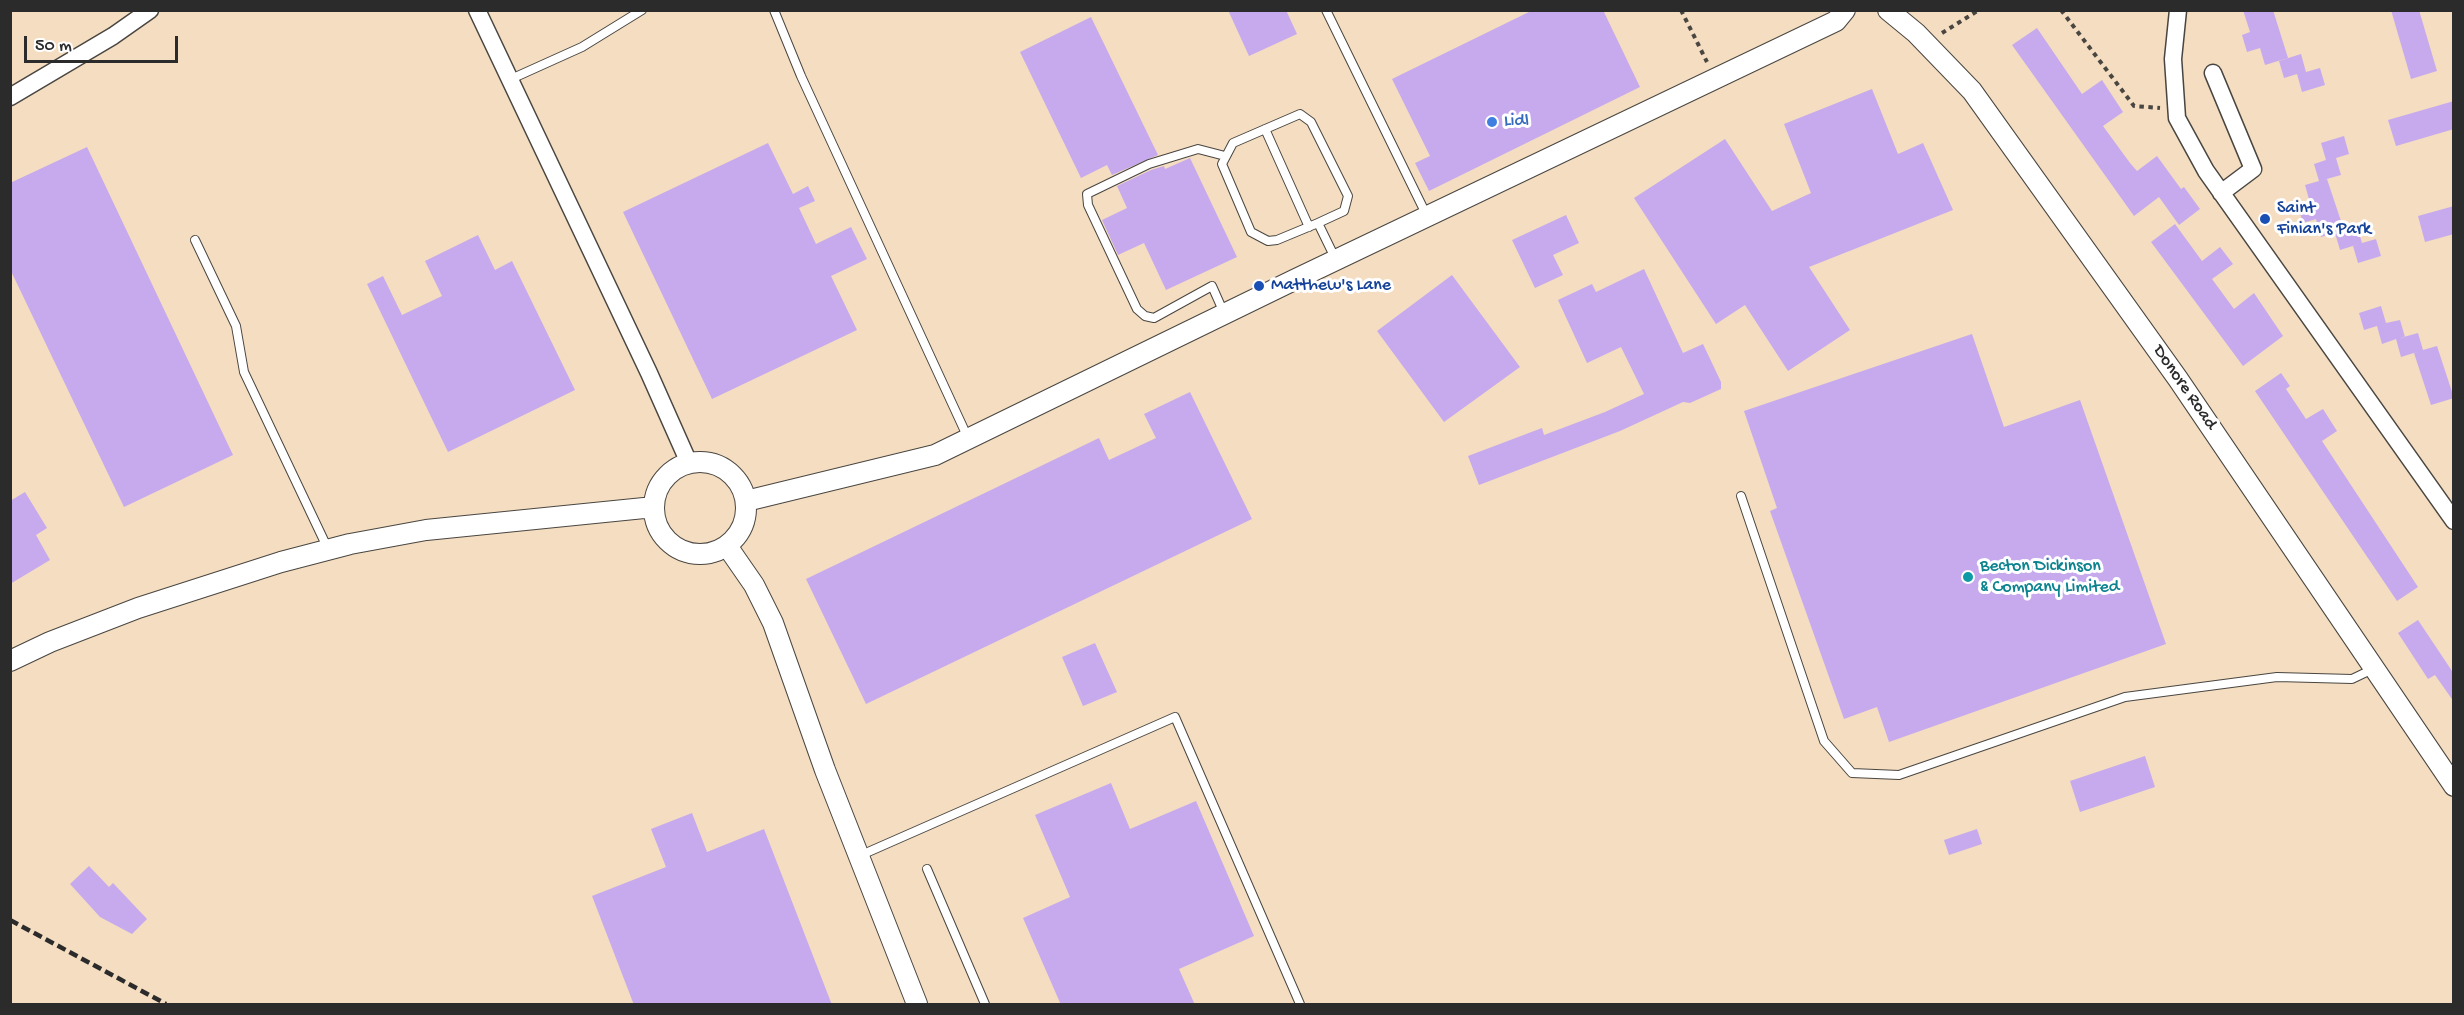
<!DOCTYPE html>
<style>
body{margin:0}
#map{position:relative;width:2464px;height:1015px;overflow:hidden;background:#f4ddc0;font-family:"Gochi Hand",sans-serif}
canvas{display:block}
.frame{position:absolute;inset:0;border:12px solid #2b2b2b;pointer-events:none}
.scale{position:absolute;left:24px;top:36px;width:154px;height:27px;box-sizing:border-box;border:3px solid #2b2b2b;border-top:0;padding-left:8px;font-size:18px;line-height:21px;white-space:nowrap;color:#2b2b2b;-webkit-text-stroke:4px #fff;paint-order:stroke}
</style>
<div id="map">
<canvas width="2464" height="1015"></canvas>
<div class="frame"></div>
<div class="scale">50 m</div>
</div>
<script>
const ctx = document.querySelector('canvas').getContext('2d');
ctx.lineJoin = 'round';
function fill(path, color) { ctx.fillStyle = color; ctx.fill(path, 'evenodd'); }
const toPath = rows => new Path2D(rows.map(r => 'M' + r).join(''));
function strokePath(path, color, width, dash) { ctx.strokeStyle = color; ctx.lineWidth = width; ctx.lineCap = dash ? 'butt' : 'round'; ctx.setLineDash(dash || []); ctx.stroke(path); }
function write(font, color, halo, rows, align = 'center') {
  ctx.font = font + ' "Gochi Hand",sans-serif'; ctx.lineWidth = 6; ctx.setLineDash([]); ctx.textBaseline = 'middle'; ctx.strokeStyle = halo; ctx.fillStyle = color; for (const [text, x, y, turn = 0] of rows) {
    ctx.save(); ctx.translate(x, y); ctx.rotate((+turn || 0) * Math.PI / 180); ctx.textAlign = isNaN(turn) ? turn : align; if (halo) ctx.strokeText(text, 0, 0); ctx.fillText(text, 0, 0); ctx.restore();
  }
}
const building = toPath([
 [1228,10,1286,10,1297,34,1249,56],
 [1533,10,1603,10,1640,87,1429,191,1415,163,1430,156,1392,79],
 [2243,10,2273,10,2288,58,2265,65,2260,48,2247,52,2242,35,2250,32],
 [2391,10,2419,10,2437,71,2411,79],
 [1091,17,1158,155,1112,175,1107,165,1081,178,1020,52],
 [2037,28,2082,94,2102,80,2123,112,2103,126,2130,163,2137,171,2157,156,2181,189,2184,187,2200,209,2179,225,2159,197,2134,216,2012,45],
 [2301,54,2306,72,2320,68,2325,85,2302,92,2297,74,2284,78,2279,61],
 [1872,89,1898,154,1923,143,1953,210,1809,267,1850,330,1788,371,1745,305,1716,324,1634,198,1725,139,1772,211,1811,193,1784,124],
 [2454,101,2454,129,2396,146,2388,120],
 [2344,136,2349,154,2336,158,2341,175,2323,180,2327,179,2344,230,2321,237,2316,219,2303,223,2298,206,2310,203,2305,185,2319,181,2314,164,2326,160,2321,143],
 [768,143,793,194,808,186,815,201,799,208,816,244,851,227,867,259,831,276,857,330,712,399,623,212],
 [87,147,233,455,124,507,10,269,10,183],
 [1190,158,1237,257,1166,290,1144,243,1118,255,1102,220,1127,208,1117,186,1151,170,1164,166,1165,169],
 [2454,206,2454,234,2425,242,2418,216],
 [1566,215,1579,243,1553,255,1563,275,1535,288,1512,240],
 [2175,224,2202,261,2220,247,2233,264,2212,279,2234,309,2254,293,2283,336,2243,366,2151,242],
 [2357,226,2362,243,2376,239,2381,256,2358,263,2353,246,2359,244,2340,250,2335,233],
 [478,235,495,270,512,261,575,390,448,452,367,284,383,276,402,315,442,296,425,261],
 [1644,269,1683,353,1703,344,1721,382,1721,389,1690,403,1683,402,1620,431,1479,485,1468,456,1542,428,1544,435,1605,412,1644,394,1621,347,1587,363,1558,300,1592,284,1596,292],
 [1452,275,1520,367,1444,422,1377,331],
 [2381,306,2386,323,2400,320,2405,337,2400,338,2418,333,2423,350,2437,346,2454,398,2431,405,2414,353,2420,351,2401,357,2396,339,2382,344,2377,326,2364,330,2359,313],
 [1972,334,2004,427,2080,400,2166,644,1889,742,1877,707,1844,719,1770,511,1777,508,1744,411],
 [2281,373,2290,386,2286,389,2306,419,2323,409,2337,431,2322,441,2418,587,2397,601,2255,391],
 [1190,392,1252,519,866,704,806,579,1099,438,1109,460,1156,438,1144,414],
 [25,492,47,528,36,535,50,560,10,584,10,501],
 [2418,620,2454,674,2454,702,2435,675,2428,679,2398,633],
 [1095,643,1117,692,1083,706,1062,657],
 [2145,756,2155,787,2080,812,2070,781],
 [1111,783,1130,829,1196,801,1254,936,1179,969,1195,1005,1061,1005,1023,918,1070,897,1035,815],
 [692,813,707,852,764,829,832,1005,634,1005,592,896,666,867,651,829],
 [1977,829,1982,844,1949,855,1944,840],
 [89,866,109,887,113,883,147,919,132,934,100,917,70,884]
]);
const path = toPath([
 [1681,10,1707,62],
 [2061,10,2134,106,2160,108],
 [1942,33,1979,10]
]);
const service = toPath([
 [774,10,801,76,968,438],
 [1326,10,1427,216],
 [511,79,582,47,642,10],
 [1265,129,1309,227],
 [1318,223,1344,211,1348,196,1311,122,1300,114,1233,143,1222,164,1251,232,1268,241,1277,240,1318,223,1336,260],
 [195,240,236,326,244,372,328,549],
 [1224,313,1212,286,1154,318,1145,316,1137,309,1088,205,1087,194,1149,164,1198,149,1225,156],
 [1741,496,1824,741,1852,773,1899,775,2125,697,2277,677,2352,679,2375,668],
 [859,856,1175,717,1300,1004],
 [927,869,985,1004]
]);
const minor = toPath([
 [477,10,649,373,689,463],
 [2178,10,2173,59,2177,118,2206,171,2454,521],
 [2213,73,2253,169,2221,193],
 [10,97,113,36,150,10]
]);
const tertiary = toPath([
 [1888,10,1916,33,1972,91,2178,379,2454,786],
 '654 508a46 46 0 1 1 92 0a46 46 0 1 1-92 0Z',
 [746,501,935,455,1294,280,1836,21,1845,10],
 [727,546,754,585,773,623,825,770,917,1004],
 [10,661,50,642,138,608,281,562,350,544,426,530,654,507]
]);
const rail = toPath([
 [10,920,166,1004]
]);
const markers = [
 [1492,122,6,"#3f7fe0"],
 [2265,219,6,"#1a4fb4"],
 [1259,286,6,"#1a4fb4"],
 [1968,577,6,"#0f9aa8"]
];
const shopNames = [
 ["Lidl",1504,122]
];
const transitNames = [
 ["Saint",2277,209],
 ["Finian's Park",2277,230],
 ["Matthew's Lane",1271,286]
];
const streetNames = [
 ["Donore Road",2184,388,55]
];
const cultureNames = [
 ["Becton Dickinson",1980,567],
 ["& Company Limited",1980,588]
];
fill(building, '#c7aaee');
strokePath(service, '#494641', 10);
strokePath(minor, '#494641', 19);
strokePath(tertiary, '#494641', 22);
strokePath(path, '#494641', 4, [4.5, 4.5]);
strokePath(service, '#fff', 8);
strokePath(minor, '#fff', 16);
strokePath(tertiary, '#fff', 20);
strokePath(rail, '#2b2b2b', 4.5, [9, 4.5]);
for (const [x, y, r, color] of markers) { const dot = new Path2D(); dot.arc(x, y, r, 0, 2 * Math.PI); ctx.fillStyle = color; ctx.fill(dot); strokePath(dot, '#fff', 2); }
write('18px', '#366cbe', '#fff', shopNames, 'left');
write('18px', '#164399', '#fff', transitNames, 'left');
write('18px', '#2b2b2b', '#fff', streetNames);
write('18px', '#0d838f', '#fff', cultureNames, 'left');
</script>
